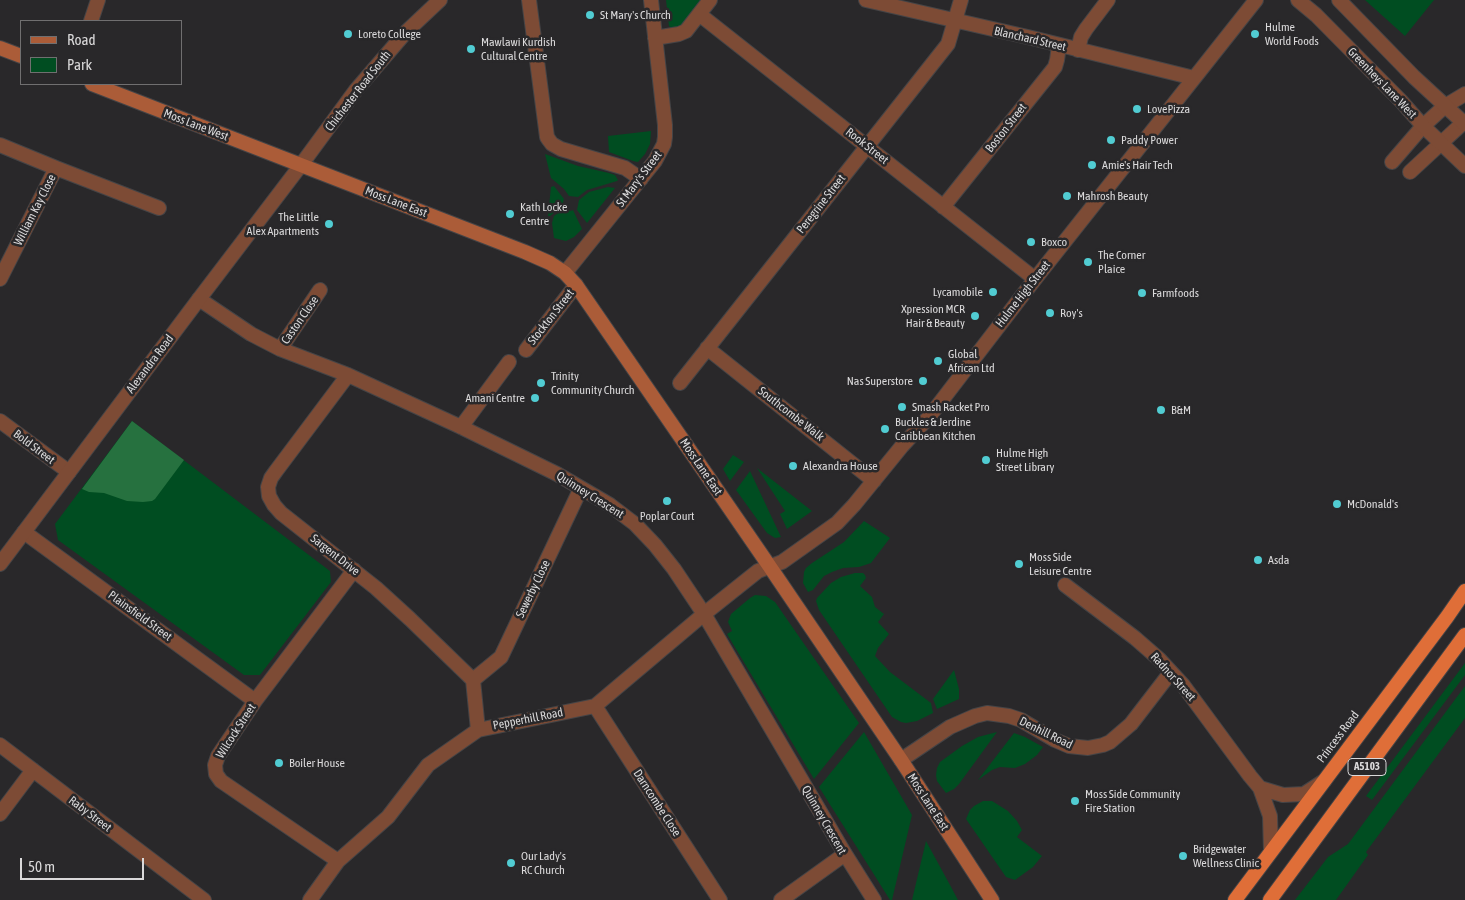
<!DOCTYPE html>
<style>
body{margin:0}
#map{position:relative;width:1465px;height:900px;overflow:hidden;background:#29282a;font-family:"Asap Condensed",sans-serif}
canvas{display:block}
.legend{position:absolute;left:20px;top:20px;width:162px;height:65px;box-sizing:border-box;background:#29282a;border:1px solid #706f70;margin:0;padding:6px 9px;list-style:none;font-size:15px;color:#dad9da}
.legend li{display:flex;align-items:center;gap:10px;height:25px}
.legend b{width:25px;border:1px solid #706f70}
.scale{position:absolute;left:20px;top:858px;width:124px;height:22px;box-sizing:border-box;border:2px solid #dad9da;border-top:0;padding-left:6px;font-size:15px;line-height:18px;white-space:nowrap;color:#dad9da;-webkit-text-stroke:4px #29282a;paint-order:stroke}
</style>
<div id="map">
<canvas width="1465" height="900"></canvas>
<ul class="legend">
<li><b style="height:6px;background:#ab5c38"></b>Road</li>
<li><b style="height:14px;background:#004d21"></b>Park</li>
</ul>
<div class="scale">50 m</div>
</div>
<script>
const ctx = document.querySelector('canvas').getContext('2d');
ctx.lineJoin = 'round';
function fill(path, color) { ctx.fillStyle = color; ctx.fill(path, 'evenodd'); }
const toPath = rows => new Path2D(rows.map(r => 'M' + r).join(''));
function strokePath(path, color, width, dash) { ctx.strokeStyle = color; ctx.lineWidth = width; ctx.lineCap = dash ? 'butt' : 'round'; ctx.setLineDash(dash || []); ctx.stroke(path); }
function write(font, color, halo, rows, align = 'center') {
  ctx.font = font + ' "Asap Condensed",sans-serif'; ctx.lineWidth = 5; ctx.setLineDash([]); ctx.textBaseline = 'middle'; ctx.strokeStyle = halo; ctx.fillStyle = color; for (const [text, x, y, turn = 0] of rows) {
    ctx.save(); ctx.translate(x, y); ctx.rotate((+turn || 0) * Math.PI / 180); ctx.textAlign = isNaN(turn) ? turn : align; if (halo) ctx.strokeText(text, 0, 0); ctx.fillText(text, 0, 0); ctx.restore();
  }
}
const green = toPath([
 [666,0,700,0,681,26,672,28,669,26],
 [1365,0,1434,0,1405,36],
 [651,131,650,144,645,154,638,162,633,161,609,152,608,136],
 [545,154,578,166,609,173,615,175,618,180,617,181,587,190,578,197,569,196,564,189,551,178],
 [554,186,564,199,563,202,564,204,550,216,548,216,551,187],
 [608,187,615,188,587,223,577,210,579,200,589,192],
 [565,208,571,211,573,210,582,229,574,237,566,241,554,238,552,223,554,216],
 [132,421,330,571,331,582,260,675,244,675,58,540,55,524],
 [733,455,744,462,730,481,723,469],
 [757,468,812,511,787,529,780,514,785,511],
 [750,471,781,537,775,538,767,533,736,490],
 [864,521,890,538,871,563,859,567,843,568,832,572,824,576,813,590,808,592,803,583,804,572,806,568,812,563,844,542],
 [855,573,863,573,865,575,866,578,860,586,872,597,875,607,884,614,878,622,889,634,878,648,875,656,890,672,931,703,933,713,917,721,906,723,901,722,892,717,819,610,816,601,817,598,831,583,841,577],
 [755,595,766,596,775,602,859,723,814,779,727,634,732,631,728,622,731,614,750,598],
 [1465,663,1465,675,1372,800,1366,796],
 [954,670,959,689,959,699,937,709,933,699],
 [1465,686,1465,718,1366,852,1368,855,1336,900,1295,900,1328,857,1348,844],
 [864,732,912,815,892,900,890,900,819,787],
 [997,732,959,784,954,789,946,793,937,781,936,775,937,768,940,762,962,746,978,737],
 [1014,733,1025,737,1043,747,1037,755,1025,764,1015,768,1000,767,992,770,978,780],
 [983,801,992,801,1008,811,1017,821,1022,830,1017,837,1042,856,1033,867,1015,880,1006,877,966,819,970,810,974,806],
 [926,841,950,885,958,900,912,900]
]);
const forest = toPath([
 [132,421,184,460,155,499,152,501,143,502,127,501,104,493,89,492,82,489]
]);
const minor = toPath([
 [529,0,547,137,549,140,552,144,561,149,625,168,641,179],
 [866,0,1032,38,1194,78],
 [699,14,1035,279],
 [91,21,98,0],
 [655,38,679,34,686,31,710,0],
 [1078,50,1081,37,1086,29,1108,0],
 [0,145,56,168],
 [1392,162,1423,126,1445,106,1465,94],
 [1410,172,1465,121],
 [943,207,1055,67,1057,60,1059,46],
 [565,273,655,161,664,144,665,137,665,125,651,0],
 [0,279,56,168,159,208],
 [199,299,251,334,280,349,348,375,461,427,557,474,610,505,635,524,655,545,674,569,704,614,845,854,874,900],
 [707,348,874,481],
 [280,349,320,290],
 [526,350,576,285],
 [348,375,276,471,271,478,268,487,269,496,274,505,281,513,376,588,410,619,473,680,478,730],
 [680,383,948,44,961,0],
 [0,421,69,472],
 [461,427,509,362],
 [24,532,255,701],
 [1065,585,1135,638,1159,659,1183,685,1250,776,1260,788,1270,816,1271,851],
 [473,680,501,657,581,488],
 [595,706,720,900],
 [0,745,204,900],
 [901,760,950,727,975,716,987,713,1009,716,1021,720,1055,740,1069,746,1088,748,1103,745,1110,742,1131,724,1171,672],
 [1260,788,1283,795,1304,794,1324,781],
 [0,814,33,770],
 [338,861,221,781,216,774,215,765,218,756,255,701,354,570],
 [310,900,338,861,388,817,428,765,478,730,595,706,704,614,758,571,782,562,837,523,854,505,902,446,929,417,1035,279,1256,0],
 [781,900,845,854]
]);
const tertiary = toPath([
 [1298,0,1316,15,1401,101,1423,126,1465,166],
 [1339,0,1414,77,1465,124],
 [0,564,199,299,301,165,356,90,406,32,440,0]
]);
const secondary = toPath([
 [0,48,21,56],
 [92,84,525,252,550,263,565,273,576,285,770,567,901,760,992,900]
]);
const trunk = toPath([
 [1235,900,1447,617,1465,591],
 [1270,900,1465,635]
]);
const markers = [
 [590,15,5,"#51ccd2"],
 [348,34,5,"#51ccd2"],
 [1255,34,5,"#51ccd2"],
 [471,49,5,"#51ccd2"],
 [1137,109,5,"#51ccd2"],
 [1111,140,5,"#51ccd2"],
 [1092,165,5,"#51ccd2"],
 [1067,196,5,"#51ccd2"],
 [510,214,5,"#51ccd2"],
 [329,224,5,"#51ccd2"],
 [1031,242,5,"#51ccd2"],
 [1088,262,5,"#51ccd2"],
 [993,292,5,"#51ccd2"],
 [1142,293,5,"#51ccd2"],
 [1050,313,5,"#51ccd2"],
 [975,316,5,"#51ccd2"],
 [938,361,5,"#51ccd2"],
 [923,381,5,"#51ccd2"],
 [541,383,5,"#51ccd2"],
 [535,398,5,"#51ccd2"],
 [902,407,5,"#51ccd2"],
 [1161,410,5,"#51ccd2"],
 [885,429,5,"#51ccd2"],
 [986,460,5,"#51ccd2"],
 [793,466,5,"#51ccd2"],
 [667,501,5,"#51ccd2"],
 [1337,504,5,"#51ccd2"],
 [1258,560,5,"#51ccd2"],
 [1019,564,5,"#51ccd2"],
 [279,763,5,"#51ccd2"],
 [1075,801,5,"#51ccd2"],
 [1183,856,5,"#51ccd2"],
 [511,863,5,"#51ccd2"]
];
const shields = [
 [1367,767,38]
];
const shieldNames = [
 ["A5103",1367,767]
];
const poiNames = [
 ["St Mary's Church",600,15],
 ["Hulme",1265,27],
 ["World Foods",1265,41],
 ["Loreto College",358,34],
 ["Mawlawi Kurdish",481,42],
 ["Cultural Centre",481,56],
 ["LovePizza",1147,109],
 ["Paddy Power",1121,140],
 ["Amie's Hair Tech",1102,165],
 ["Mahrosh Beauty",1077,196],
 ["Kath Locke",520,207],
 ["Centre",520,221],
 ["The Little",319,217,"right"],
 ["Alex Apartments",319,231,"right"],
 ["Boxco",1041,242],
 ["The Corner",1098,255],
 ["Plaice",1098,269],
 ["Lycamobile",983,292,"right"],
 ["Farmfoods",1152,293],
 ["Xpression MCR",965,309,"right"],
 ["Hair & Beauty",965,323,"right"],
 ["Roy's",1060,313],
 ["Global",948,354],
 ["African Ltd",948,368],
 ["Trinity",551,376],
 ["Community Church",551,390],
 ["Nas Superstore",913,381,"right"],
 ["Amani Centre",525,398,"right"],
 ["Smash Racket Pro",912,407],
 ["B&M",1171,410],
 ["Buckles & Jerdine",895,422],
 ["Caribbean Kitchen",895,436],
 ["Hulme High",996,453],
 ["Street Library",996,467],
 ["Alexandra House",803,466],
 ["McDonald's",1347,504],
 ["Poplar Court",667,516,"center"],
 ["Moss Side",1029,557],
 ["Leisure Centre",1029,571],
 ["Asda",1268,560],
 ["Boiler House",289,763],
 ["Moss Side Community",1085,794],
 ["Fire Station",1085,808],
 ["Bridgewater",1193,849],
 ["Wellness Clinic",1193,863],
 ["Our Lady's",521,856],
 ["RC Church",521,870]
];
const streetNames = [
 ["Blanchard Street",1030,39,13],
 ["Greenheys Lane West",1382,83,46],
 ["Chichester Road South",358,91,-52],
 ["Moss Lane West",196,125,21],
 ["Boston Street",1006,128,-52],
 ["Rook Street",867,146,38],
 ["St Mary's Street",639,179,-53],
 ["Moss Lane East",396,202,21],
 ["Peregrine Street",821,204,-52],
 ["William Kay Close",35,210,-63],
 ["Hulme High Street",1023,294,-52],
 ["Stockton Street",551,317,-52],
 ["Caston Close",300,320,-55],
 ["Alexandra Road",150,364,-53],
 ["Southcombe Walk",791,414,38],
 ["Bold Street",34,447,37],
 ["Moss Lane East",701,467,56],
 ["Quinney Crescent",590,495,32],
 ["Sargent Drive",335,555,38],
 ["Sewerby Close",533,589,-64],
 ["Plainsfield Street",140,616,36],
 ["Radnor Street",1173,677,48],
 ["Pepperhill Road",528,719,-11],
 ["Wilcock Street",236,731,-57],
 ["Denhill Road",1046,733,26],
 ["Princess Road",1338,737,-53],
 ["Moss Lane East",928,802,57],
 ["Darncombe Close",657,803,57],
 ["Raby Street",90,814,37],
 ["Quinney Crescent",824,820,60]
];
fill(green, '#004d21');
fill(forest, '#26713f');
strokePath(minor, '#454446', 16);
strokePath(tertiary, '#454446', 16);
strokePath(secondary, '#454446', 16);
strokePath(trunk, '#454446', 16);
strokePath(minor, '#7d4b35', 14);
strokePath(tertiary, '#7d4b35', 14);
strokePath(secondary, '#ab5c38', 14);
strokePath(trunk, '#df6e38', 14);
for (const [x, y, r, color] of markers) { const dot = new Path2D(); dot.arc(x, y, r, 0, 2 * Math.PI); ctx.fillStyle = color; ctx.fill(dot); strokePath(dot, '#29282a', 2); }
for (const [x, y, w] of shields) { const box = new Path2D(); box.roundRect(x - w / 2, y - 8.5, w, 17, 4); ctx.fillStyle = '#29282a'; ctx.fill(box); strokePath(box, '#dad9da', 1); }
write('bold 11px', '#dad9da', null, shieldNames);
write('12px', '#dad9da', '#29282a', poiNames, 'left');
write('12px', '#dad9da', '#29282a', streetNames);
</script>
